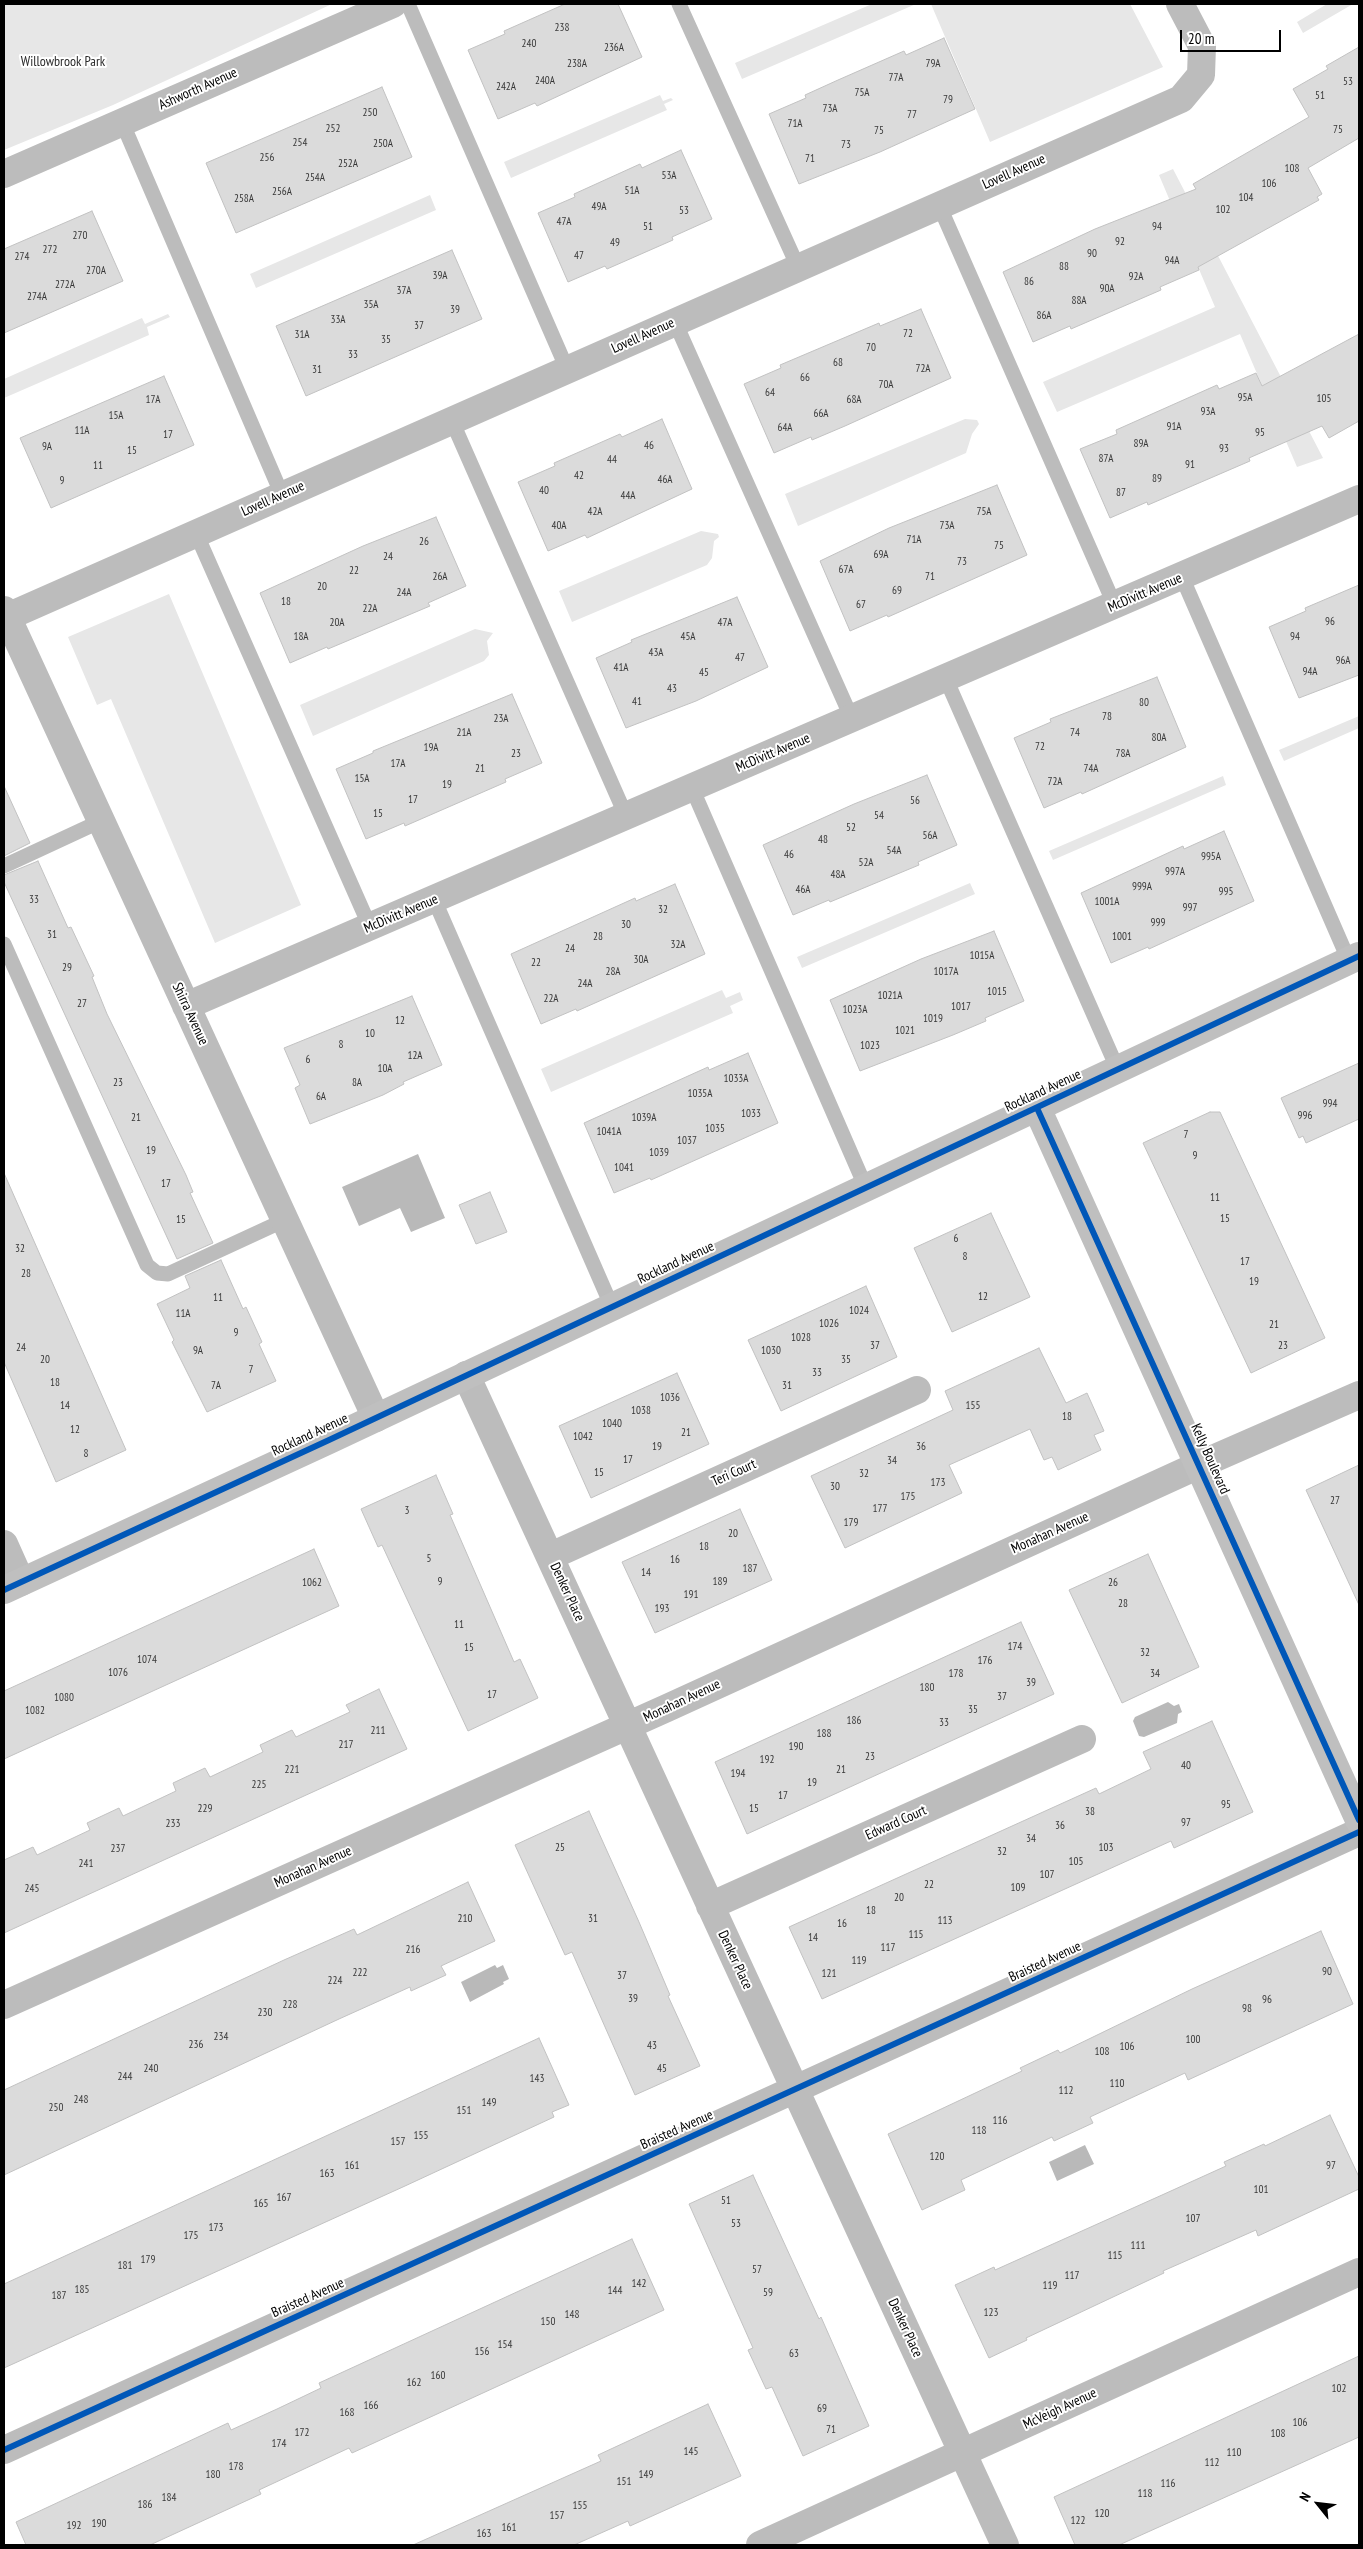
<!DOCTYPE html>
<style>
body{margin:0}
#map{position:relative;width:1363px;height:2549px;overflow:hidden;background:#fff;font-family:"PT Sans Narrow",sans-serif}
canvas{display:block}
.frame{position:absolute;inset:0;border:5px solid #000;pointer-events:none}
.north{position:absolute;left:1293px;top:2479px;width:50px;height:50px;-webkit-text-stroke:4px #fff;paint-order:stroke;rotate:299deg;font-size:14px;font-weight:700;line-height:20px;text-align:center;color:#000}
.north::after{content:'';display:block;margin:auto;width:18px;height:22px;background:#000;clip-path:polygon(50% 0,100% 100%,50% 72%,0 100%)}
.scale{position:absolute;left:1180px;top:30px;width:101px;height:22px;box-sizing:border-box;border:2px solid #000;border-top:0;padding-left:6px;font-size:15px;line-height:18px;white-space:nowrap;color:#000;-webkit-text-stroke:4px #fff;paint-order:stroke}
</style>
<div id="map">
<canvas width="1363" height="2549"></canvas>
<div class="frame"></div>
<div class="north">N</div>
<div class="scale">20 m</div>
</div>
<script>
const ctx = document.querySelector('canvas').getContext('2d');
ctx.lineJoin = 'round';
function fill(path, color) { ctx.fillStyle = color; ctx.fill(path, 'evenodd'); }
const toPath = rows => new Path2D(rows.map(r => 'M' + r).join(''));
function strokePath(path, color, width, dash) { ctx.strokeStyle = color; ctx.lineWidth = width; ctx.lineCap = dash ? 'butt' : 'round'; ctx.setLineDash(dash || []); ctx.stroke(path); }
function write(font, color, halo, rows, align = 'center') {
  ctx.font = font + ' "PT Sans Narrow",sans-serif'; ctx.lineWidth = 4; ctx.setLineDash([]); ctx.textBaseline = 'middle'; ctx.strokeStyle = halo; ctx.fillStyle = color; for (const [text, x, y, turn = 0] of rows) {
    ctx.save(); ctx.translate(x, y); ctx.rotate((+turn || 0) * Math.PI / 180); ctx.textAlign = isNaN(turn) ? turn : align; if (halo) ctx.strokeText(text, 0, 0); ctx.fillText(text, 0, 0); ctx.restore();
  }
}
const green = toPath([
 [4,4,332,4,113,105,4,150],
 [872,4,916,4,742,79,735,63],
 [931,4,1130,4,1163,67,990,142],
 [1327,4,1353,4,1303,33,1297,22],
 [660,95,663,101,671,98,673,100,664,104,667,110,511,178,504,162],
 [1173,169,1323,458,1297,467,1240,334,1057,412,1043,382,1215,307,1159,175],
 [430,195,436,210,256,288,250,274],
 [168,314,170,317,147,327,149,335,4,398,4,379,142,318,145,324],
 [965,419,977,420,979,424,972,434,966,453,798,526,785,494],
 [701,531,718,534,719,537,714,541,712,558,707,565,572,622,559,591],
 [169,594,301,905,215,943,111,699,97,705,68,637],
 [475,629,493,633,487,641,489,655,484,661,313,736,300,705],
 [1359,716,1359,728,1284,761,1279,750],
 [1223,776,1226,785,1053,860,1049,851],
 [970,883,975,894,802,968,797,957],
 [722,990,726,998,740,992,743,1000,730,1006,733,1013,551,1092,541,1069]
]);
const water = toPath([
 [418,1154,445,1218,411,1232,400,1208,359,1226,342,1187],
 [1168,1702,1174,1706,1179,1704,1182,1712,1178,1714,1177,1723,1144,1737,1139,1736,1133,1721,1135,1717],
 [495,1965,497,1968,503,1965,509,1979,503,1982,504,1984,470,2002,461,1982],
 [1085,2145,1094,2164,1057,2181,1049,2162]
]);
const building = toPath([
 [565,4,618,4,642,57,537,106,535,103,498,119,468,50,505,34,504,31,565,4],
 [944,38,975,109,880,152,799,184,769,114,806,98,805,95,838,80,904,51,906,55,944,38],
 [1359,47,1359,138,1308,168,1322,194,1317,197,1319,200,1198,267,1199,270,1160,287,1161,290,1071,329,1070,326,1033,342,1003,272,1095,229,1196,189,1193,184,1309,117,1293,89,1328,69,1326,66,1359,47],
 [382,87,412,157,236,233,206,163,382,87],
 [681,150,712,219,672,237,673,240,607,269,605,266,568,282,538,213,575,197,574,194,640,164,642,168,681,150],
 [92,211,123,281,4,333,4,249,92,211],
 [452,250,482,319,306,396,276,326,452,250],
 [921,309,951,378,845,426,812,440,811,437,774,453,744,384,781,368,780,365,879,323,880,326,921,309],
 [1359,334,1359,421,1329,438,1322,426,1249,458,1250,461,1148,505,1147,502,1110,518,1080,449,1117,434,1116,430,1217,385,1219,389,1256,373,1262,386,1359,334],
 [164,376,194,445,51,508,20,438,164,376],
 [662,419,692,489,587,538,585,535,548,551,518,482,555,466,554,463,620,434,622,437,662,419],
 [997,485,1027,555,888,617,887,615,850,631,820,561,889,528,997,485],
 [436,517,466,586,428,603,430,606,328,649,327,647,290,663,260,593,363,546,436,517],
 [1359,585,1359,675,1299,698,1269,627,1306,611,1305,608,1359,585],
 [737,597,768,667,696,701,626,728,596,658,632,642,631,640,737,597],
 [1157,677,1186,747,1082,794,1081,792,1044,808,1014,738,1051,722,1050,719,1157,677],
 [512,694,542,763,505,779,506,782,405,826,404,823,366,839,336,769,373,753,373,751,512,694],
 [927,775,957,845,918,862,919,865,830,902,829,900,793,915,763,845,854,804,927,775],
 [4,786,30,843,4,856,4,786],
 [1224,831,1254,901,1149,949,1148,947,1111,963,1081,893,1183,846,1184,849,1224,831],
 [38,861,68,928,71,927,94,976,92,977,107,1014,186,1175,193,1192,190,1193,213,1243,177,1259,4,882,4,875,38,861],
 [675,884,705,954,577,1011,576,1009,541,1024,511,954,635,898,636,901,675,884],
 [994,931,1024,1001,985,1018,986,1021,953,1035,860,1071,830,1000,921,959,994,931],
 [412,996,442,1065,403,1082,404,1084,383,1095,310,1124,295,1088,300,1085,284,1048,412,996],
 [748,1053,778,1123,651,1180,650,1178,614,1193,584,1123,708,1067,709,1070,748,1053],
 [1359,1063,1359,1119,1306,1143,1303,1136,1299,1138,1281,1098,1359,1063],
 [1210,1112,1220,1112,1325,1338,1251,1373,1143,1143,1210,1112],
 [4,1173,126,1450,56,1482,4,1362,4,1173],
 [490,1192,507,1232,476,1244,459,1205,490,1192],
 [991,1213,1030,1297,952,1332,914,1248,991,1213],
 [221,1260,243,1309,246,1307,262,1342,259,1344,276,1381,207,1412,172,1342,174,1340,157,1304,190,1288,185,1276,221,1260],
 [866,1286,897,1357,781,1411,748,1340,866,1286],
 [1039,1348,1066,1403,1087,1393,1104,1431,1094,1435,1101,1450,1058,1470,1052,1457,1044,1460,1030,1429,949,1465,962,1493,845,1548,811,1476,953,1410,945,1391,1039,1348],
 [677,1373,709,1444,591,1498,559,1426,677,1373],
 [1359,1465,1359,1605,1306,1490,1359,1465],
 [436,1475,453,1514,450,1515,514,1662,520,1659,538,1698,468,1731,382,1545,378,1547,361,1509,436,1475],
 [740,1509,772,1580,655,1633,622,1562,740,1509],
 [314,1549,339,1606,4,1759,4,1691,314,1549],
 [1148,1554,1199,1667,1122,1703,1069,1590,1148,1554],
 [1021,1622,1054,1694,747,1834,715,1762,1021,1622],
 [379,1689,407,1749,4,1933,4,1860,33,1847,37,1855,90,1830,87,1823,119,1808,123,1816,176,1791,173,1783,205,1768,210,1777,263,1752,260,1745,292,1730,296,1737,350,1712,346,1705,379,1689],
 [1212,1721,1253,1812,1174,1848,1171,1841,822,1999,789,1927,1096,1788,1099,1794,1151,1769,1143,1752,1212,1721],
 [589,1811,639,1922,670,1995,668,1996,700,2066,635,2095,572,1952,565,1955,515,1845,589,1811],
 [468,1882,495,1941,441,1966,446,1975,411,1991,410,1987,339,2019,4,2175,4,2090,284,1960,354,1929,357,1935,468,1882],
 [1321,1931,1353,2004,1188,2080,1185,2073,1090,2117,1093,2123,1054,2141,1052,2137,961,2180,965,2190,922,2210,888,2134,1022,2071,1020,2068,1058,2050,1060,2053,1192,1989,1321,1931],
 [539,2038,569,2105,552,2112,554,2117,405,2186,4,2368,4,2284,539,2038],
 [1330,2115,1359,2177,1359,2189,1258,2236,1256,2230,1163,2271,1164,2273,1026,2338,1027,2340,989,2358,955,2285,994,2267,995,2270,1162,2195,1226,2166,1224,2162,1264,2144,1265,2146,1330,2115],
 [753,2175,819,2319,821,2317,869,2426,803,2456,772,2387,766,2389,748,2350,753,2348,689,2204,753,2175],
 [632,2239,664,2310,352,2453,349,2448,259,2490,261,2494,150,2545,26,2545,16,2522,228,2423,231,2430,277,2409,321,2388,319,2383,632,2239],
 [1359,2356,1359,2437,1119,2545,1075,2545,1054,2497,1359,2356],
 [708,2404,741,2476,630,2526,628,2521,574,2545,413,2545,601,2461,598,2455,708,2404]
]);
const lane = toPath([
 [408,4,567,369],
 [679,4,798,267],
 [122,122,282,495],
 [939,205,1115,606],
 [675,322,852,719],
 [452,421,626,816],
 [196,533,370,927],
 [1182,577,1349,961],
 [946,679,1118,1070],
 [692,788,866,1188],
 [4,866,101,821],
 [434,899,612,1307],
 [4,944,147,1265,157,1273,168,1274,285,1220]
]);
const street = toPath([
 [4,174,393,4],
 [4,610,376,1418],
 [7,617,1181,99,1201,75,1202,46,1180,4],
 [186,1006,1359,499],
 [466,1375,1005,2545],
 [4,1544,21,1582],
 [551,1556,917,1390],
 [710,1906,1082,1739],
 [4,2005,667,1708,1199,1465,1359,1395],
 [4,2450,1359,1832],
 [760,2545,1359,2272]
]);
const secondary = toPath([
 [1037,1108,1359,1820],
 [4,1590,329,1440,1359,956]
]);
const cycleway = toPath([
 [1037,1108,1359,1820],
 [4,1590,329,1440,1359,956],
 [4,2450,1359,1832]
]);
const numberNames = [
 ["238",562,28],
 ["240",529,44],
 ["236A",614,48],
 ["238A",577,64],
 ["79A",933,64],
 ["77A",896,78],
 ["240A",545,81],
 ["53",1348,82],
 ["242A",506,87],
 ["75A",862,93],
 ["51",1320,96],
 ["79",948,100],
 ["73A",830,109],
 ["250",370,113],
 ["77",912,115],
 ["71A",795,124],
 ["252",333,129],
 ["75",1338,130],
 ["75",879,131],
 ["254",300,143],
 ["250A",383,144],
 ["73",846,145],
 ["256",267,158],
 ["71",810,159],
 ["252A",348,164],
 ["108",1292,169],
 ["53A",669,176],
 ["254A",315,178],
 ["106",1269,184],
 ["51A",632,191],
 ["256A",282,192],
 ["104",1246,198],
 ["258A",244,199],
 ["49A",599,207],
 ["102",1223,210],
 ["53",684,211],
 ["47A",564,222],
 ["51",648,227],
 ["94",1157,227],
 ["270",80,236],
 ["92",1120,242],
 ["49",615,243],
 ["272",50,250],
 ["90",1092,254],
 ["47",579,256],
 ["274",22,257],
 ["94A",1172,261],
 ["88",1064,267],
 ["270A",96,271],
 ["39A",440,276],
 ["92A",1136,277],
 ["86",1029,282],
 ["272A",65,285],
 ["90A",1107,289],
 ["37A",404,291],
 ["274A",37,297],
 ["88A",1079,301],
 ["35A",371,305],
 ["39",455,310],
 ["86A",1044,316],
 ["33A",338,320],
 ["37",419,326],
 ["72",908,334],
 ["31A",302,335],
 ["35",386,340],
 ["70",871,348],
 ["33",353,355],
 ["68",838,363],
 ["72A",923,369],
 ["31",317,370],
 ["66",805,378],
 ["70A",886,385],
 ["64",770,393],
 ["95A",1245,398],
 ["105",1324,399],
 ["17A",153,400],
 ["68A",854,400],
 ["93A",1208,412],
 ["66A",821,414],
 ["15A",116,416],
 ["91A",1174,427],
 ["64A",785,428],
 ["11A",82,431],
 ["95",1260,433],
 ["17",168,435],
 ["89A",1141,444],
 ["46",649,446],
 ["9A",47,447],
 ["93",1224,449],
 ["15",132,451],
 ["87A",1106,459],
 ["44",612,460],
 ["91",1190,465],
 ["11",98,466],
 ["42",579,476],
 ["89",1157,479],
 ["46A",665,480],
 ["9",62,481],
 ["40",544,491],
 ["87",1121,493],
 ["44A",628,496],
 ["42A",595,512],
 ["75A",984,512],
 ["40A",559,526],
 ["73A",947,526],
 ["71A",914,540],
 ["26",424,542],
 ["75",999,546],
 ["69A",881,555],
 ["24",388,557],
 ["73",962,562],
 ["67A",846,570],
 ["22",354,571],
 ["26A",440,577],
 ["71",930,577],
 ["20",322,587],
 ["69",897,591],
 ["24A",404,593],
 ["18",286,602],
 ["67",861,605],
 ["22A",370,609],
 ["96",1330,622],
 ["20A",337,623],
 ["47A",725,623],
 ["18A",301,637],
 ["45A",688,637],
 ["94",1295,637],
 ["43A",656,653],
 ["47",740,658],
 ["96A",1343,661],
 ["41A",621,668],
 ["94A",1310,672],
 ["45",704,673],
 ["43",672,689],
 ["41",637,702],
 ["80",1144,703],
 ["78",1107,717],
 ["23A",501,719],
 ["21A",464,733],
 ["74",1075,733],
 ["80A",1159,738],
 ["72",1040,747],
 ["19A",431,748],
 ["23",516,754],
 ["78A",1123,754],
 ["17A",398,764],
 ["21",480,769],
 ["74A",1091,769],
 ["15A",362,779],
 ["72A",1055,782],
 ["19",447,785],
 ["17",413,800],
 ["56",915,801],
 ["15",378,814],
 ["54",879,816],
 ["52",851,828],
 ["56A",930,836],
 ["48",823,840],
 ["54A",894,851],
 ["46",789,855],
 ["995A",1211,857],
 ["52A",866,863],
 ["997A",1175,872],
 ["48A",838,875],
 ["999A",1142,887],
 ["46A",803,890],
 ["995",1226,892],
 ["33",34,900],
 ["1001A",1107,902],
 ["997",1190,908],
 ["32",663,910],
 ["999",1158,923],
 ["30",626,925],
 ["31",52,935],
 ["28",598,937],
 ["1001",1122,937],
 ["32A",678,945],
 ["24",570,949],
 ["1015A",982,956],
 ["30A",641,960],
 ["22",536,963],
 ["29",67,968],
 ["28A",613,972],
 ["1017A",946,972],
 ["24A",585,984],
 ["1015",997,992],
 ["1021A",890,996],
 ["22A",551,999],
 ["27",82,1004],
 ["1017",961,1007],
 ["1023A",855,1010],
 ["1019",933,1019],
 ["12",400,1021],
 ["1021",905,1031],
 ["10",370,1034],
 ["8",341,1045],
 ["1023",870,1046],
 ["12A",415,1056],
 ["6",308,1060],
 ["10A",385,1069],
 ["1033A",736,1079],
 ["23",118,1083],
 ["8A",357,1083],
 ["1035A",700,1094],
 ["6A",321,1097],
 ["994",1330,1104],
 ["1033",751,1114],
 ["996",1305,1116],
 ["21",136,1118],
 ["1039A",644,1118],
 ["1035",715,1129],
 ["1041A",609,1132],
 ["7",1186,1135],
 ["1037",687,1141],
 ["19",151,1151],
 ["1039",659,1153],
 ["9",1195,1156],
 ["1041",624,1168],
 ["17",166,1184],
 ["11",1215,1198],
 ["15",1225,1219],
 ["15",181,1220],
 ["6",956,1239],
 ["32",20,1249],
 ["8",965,1257],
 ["17",1245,1262],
 ["28",26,1274],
 ["19",1254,1282],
 ["12",983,1297],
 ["11",218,1298],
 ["1024",859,1311],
 ["11A",183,1314],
 ["1026",829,1324],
 ["21",1274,1325],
 ["9",236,1333],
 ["1028",801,1338],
 ["37",875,1346],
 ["23",1283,1346],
 ["24",21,1348],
 ["9A",198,1351],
 ["1030",771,1351],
 ["20",45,1360],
 ["35",846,1360],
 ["7",251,1370],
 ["33",817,1373],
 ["18",55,1383],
 ["7A",216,1386],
 ["31",787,1386],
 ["1036",670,1398],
 ["14",65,1406],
 ["155",973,1406],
 ["1038",641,1411],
 ["18",1067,1417],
 ["1040",612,1424],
 ["12",75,1430],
 ["21",686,1433],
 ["1042",583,1437],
 ["19",657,1447],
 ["36",921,1447],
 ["8",86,1454],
 ["17",628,1460],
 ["34",892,1461],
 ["15",599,1473],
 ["32",864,1474],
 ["173",938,1483],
 ["30",835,1487],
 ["175",908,1497],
 ["27",1335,1501],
 ["177",880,1509],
 ["3",407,1511],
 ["179",851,1523],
 ["20",733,1534],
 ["18",704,1547],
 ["5",429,1559],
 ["16",675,1560],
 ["187",750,1569],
 ["14",646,1573],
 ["9",440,1582],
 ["189",720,1582],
 ["1062",312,1583],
 ["26",1113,1583],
 ["191",691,1595],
 ["28",1123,1604],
 ["193",662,1609],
 ["11",459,1625],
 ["174",1015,1647],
 ["15",469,1648],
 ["32",1145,1653],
 ["1074",147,1660],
 ["176",985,1661],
 ["1076",118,1673],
 ["178",956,1674],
 ["34",1155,1674],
 ["39",1031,1683],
 ["180",927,1688],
 ["17",492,1695],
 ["37",1002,1697],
 ["1080",64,1698],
 ["35",973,1710],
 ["1082",35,1711],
 ["186",854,1721],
 ["33",944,1723],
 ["211",378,1731],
 ["188",824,1734],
 ["217",346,1745],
 ["190",796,1747],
 ["23",870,1757],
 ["192",767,1760],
 ["40",1186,1766],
 ["221",292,1770],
 ["21",841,1770],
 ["194",738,1774],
 ["19",812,1783],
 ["225",259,1785],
 ["17",783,1796],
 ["95",1226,1805],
 ["229",205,1809],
 ["15",754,1809],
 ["38",1090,1812],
 ["97",1186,1823],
 ["233",173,1824],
 ["36",1060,1826],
 ["34",1031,1839],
 ["25",560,1848],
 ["103",1106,1848],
 ["237",118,1849],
 ["32",1002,1852],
 ["105",1076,1862],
 ["241",86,1864],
 ["107",1047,1875],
 ["22",929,1885],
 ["109",1018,1888],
 ["245",32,1889],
 ["20",899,1898],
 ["18",871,1911],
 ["210",465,1919],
 ["31",593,1919],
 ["113",945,1921],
 ["16",842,1924],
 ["115",916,1935],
 ["14",813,1938],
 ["117",888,1948],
 ["216",413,1950],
 ["119",859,1961],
 ["90",1327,1972],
 ["222",360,1973],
 ["121",829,1974],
 ["37",622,1976],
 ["224",335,1981],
 ["39",633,1999],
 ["96",1267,2000],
 ["228",290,2005],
 ["98",1247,2009],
 ["230",265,2013],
 ["234",221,2037],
 ["100",1193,2040],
 ["236",196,2045],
 ["43",652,2046],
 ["106",1127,2047],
 ["108",1102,2052],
 ["240",151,2069],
 ["45",662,2069],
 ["244",125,2077],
 ["143",537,2079],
 ["110",1117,2084],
 ["112",1066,2091],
 ["248",81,2100],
 ["149",489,2103],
 ["250",56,2108],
 ["151",464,2111],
 ["116",1000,2121],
 ["118",979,2131],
 ["155",421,2136],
 ["157",398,2142],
 ["120",937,2157],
 ["161",352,2166],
 ["97",1331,2166],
 ["163",327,2174],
 ["101",1261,2190],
 ["167",284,2198],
 ["51",726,2201],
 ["165",261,2204],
 ["107",1193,2219],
 ["53",736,2224],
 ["173",216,2228],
 ["175",191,2236],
 ["111",1138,2246],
 ["115",1115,2256],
 ["179",148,2260],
 ["181",125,2266],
 ["57",757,2270],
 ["117",1072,2276],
 ["142",639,2284],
 ["119",1050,2286],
 ["185",82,2290],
 ["144",615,2291],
 ["59",768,2293],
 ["187",59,2296],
 ["123",991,2313],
 ["148",572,2315],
 ["150",548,2322],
 ["154",505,2345],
 ["156",482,2352],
 ["63",794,2354],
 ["160",438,2376],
 ["162",414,2383],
 ["102",1339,2389],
 ["166",371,2406],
 ["69",822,2409],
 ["168",347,2413],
 ["106",1300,2423],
 ["71",831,2430],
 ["172",302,2433],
 ["108",1278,2434],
 ["174",279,2444],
 ["145",691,2452],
 ["110",1234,2453],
 ["112",1212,2463],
 ["178",236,2467],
 ["180",213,2475],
 ["149",646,2475],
 ["151",624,2482],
 ["116",1168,2484],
 ["118",1145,2494],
 ["184",169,2498],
 ["186",145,2505],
 ["155",580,2506],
 ["120",1102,2514],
 ["157",557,2516],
 ["122",1078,2521],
 ["190",99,2524],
 ["192",74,2526],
 ["161",509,2528],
 ["163",484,2534]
];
const parkNames = [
 ["Willowbrook Park",63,62]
];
const streetNames = [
 ["Ashworth Avenue",198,89,-24],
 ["Lovell Avenue",1014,172,-24],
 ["Lovell Avenue",643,336,-24],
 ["Lovell Avenue",273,499,-24],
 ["McDivitt Avenue",1145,593,-23],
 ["McDivitt Avenue",773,753,-23],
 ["McDivitt Avenue",401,914,-23],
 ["Shirra Avenue",190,1014,65],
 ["Rockland Avenue",1043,1091,-25],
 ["Rockland Avenue",676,1263,-25],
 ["Rockland Avenue",310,1435,-25],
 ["Kelly Boulevard",1210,1459,66],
 ["Teri Court",734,1473,-24],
 ["Monahan Avenue",1050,1533,-24],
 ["Denker Place",567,1592,65],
 ["Monahan Avenue",682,1701,-25],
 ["Edward Court",896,1823,-24],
 ["Monahan Avenue",313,1867,-24],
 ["Denker Place",735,1960,65],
 ["Braisted Avenue",1045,1962,-25],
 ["Braisted Avenue",677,2130,-24],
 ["Braisted Avenue",308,2298,-24],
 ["Denker Place",905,2328,65],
 ["McVeigh Avenue",1060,2409,-25]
];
fill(green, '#e7e7e7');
fill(water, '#b9b9b9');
fill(building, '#dbdbdb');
strokePath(building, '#c2c2c2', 1);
strokePath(lane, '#bcbcbc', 15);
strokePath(street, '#bcbcbc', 28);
strokePath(secondary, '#bfbfbf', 28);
strokePath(cycleway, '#0057b8', 6);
write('11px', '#373737', null, numberNames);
write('14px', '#2b2b2b', '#fff', parkNames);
write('14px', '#000', '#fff', streetNames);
</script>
